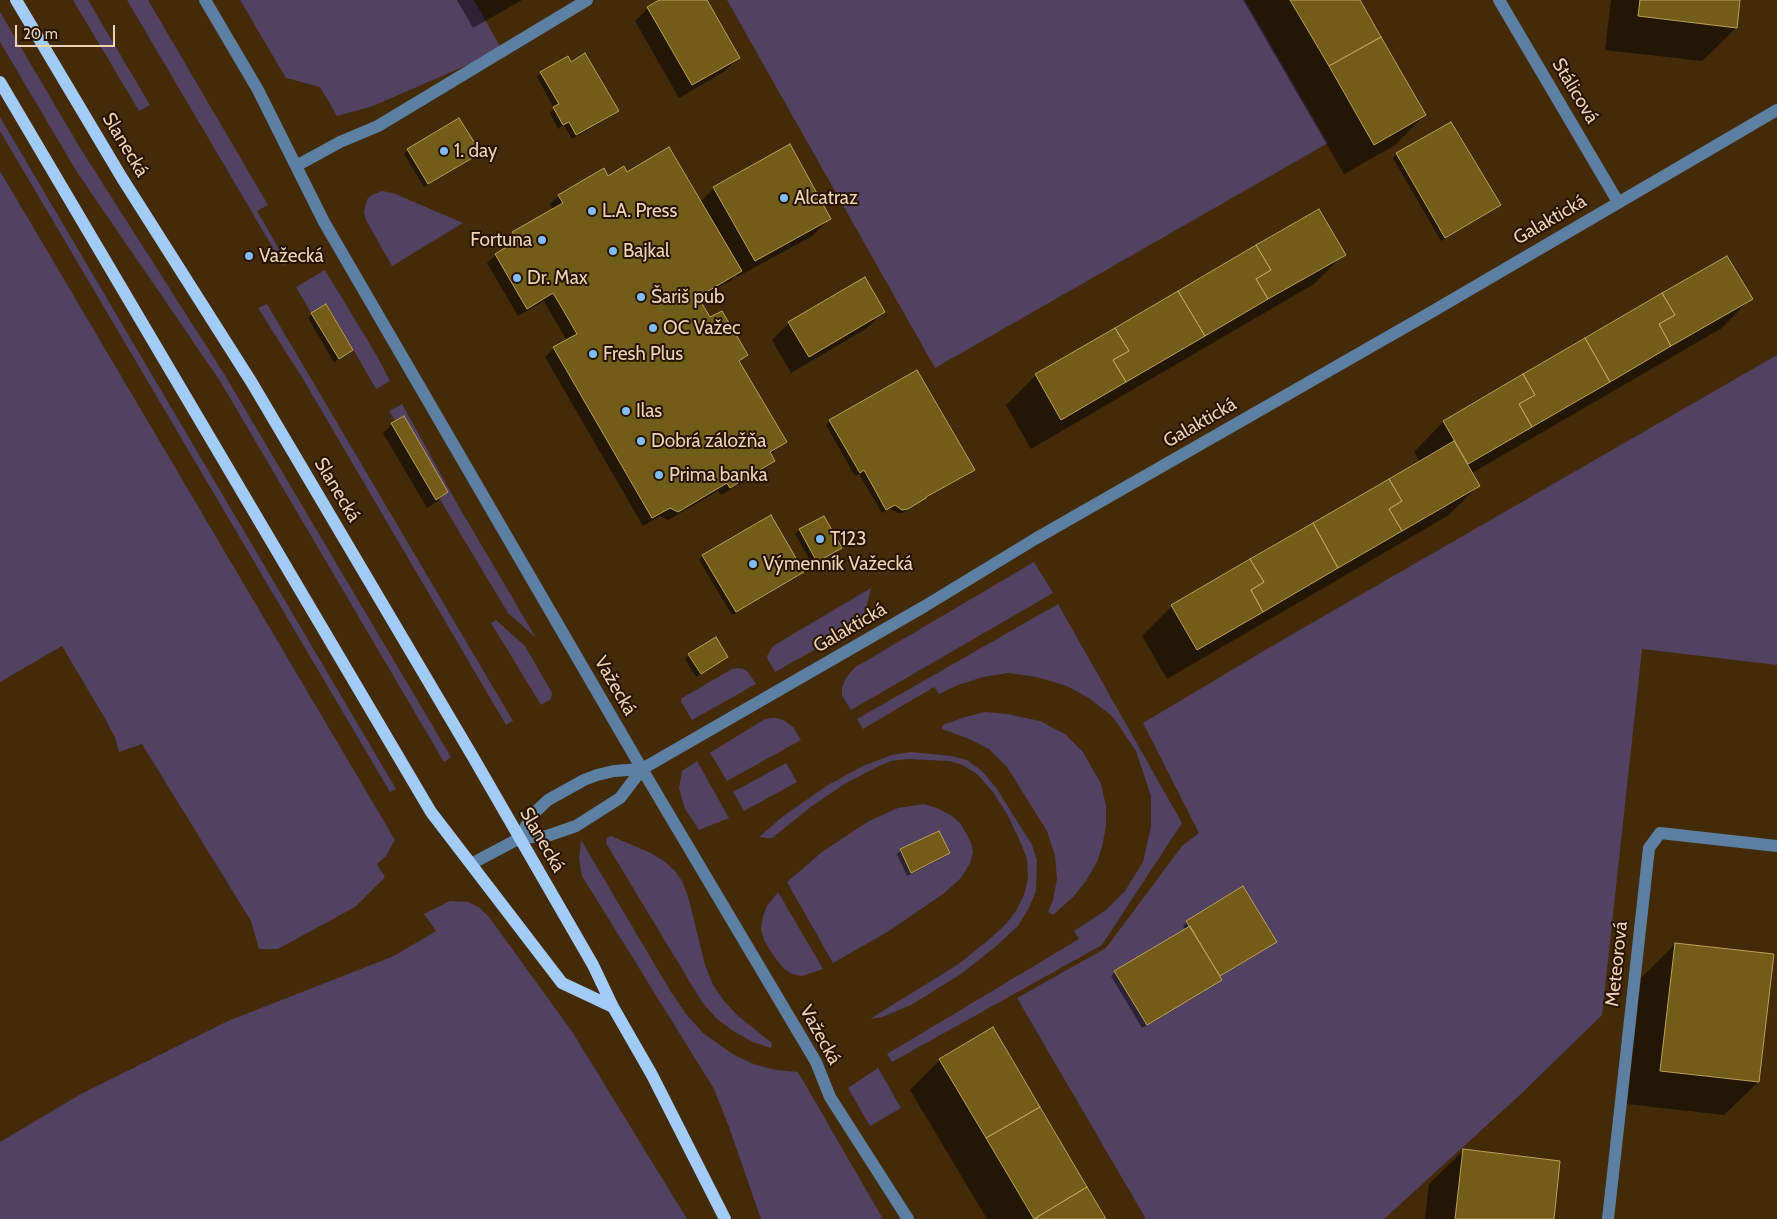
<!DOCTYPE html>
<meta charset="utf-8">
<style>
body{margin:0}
#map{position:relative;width:1777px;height:1219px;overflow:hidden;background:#432a08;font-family:Cabin,sans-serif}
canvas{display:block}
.scale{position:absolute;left:15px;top:25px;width:100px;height:22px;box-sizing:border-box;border:2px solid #edd3b5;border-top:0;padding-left:6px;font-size:15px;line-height:18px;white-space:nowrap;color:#edd3b5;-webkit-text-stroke:4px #261300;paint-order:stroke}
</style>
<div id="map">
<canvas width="1777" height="1219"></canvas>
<div class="scale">20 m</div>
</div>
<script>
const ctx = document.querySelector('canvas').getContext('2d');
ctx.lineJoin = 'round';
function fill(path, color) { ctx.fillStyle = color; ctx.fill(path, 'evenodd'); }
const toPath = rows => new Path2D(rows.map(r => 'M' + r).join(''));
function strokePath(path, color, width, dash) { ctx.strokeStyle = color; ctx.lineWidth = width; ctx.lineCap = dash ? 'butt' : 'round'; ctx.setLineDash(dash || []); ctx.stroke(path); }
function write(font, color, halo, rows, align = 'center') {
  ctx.font = font + ' Cabin,sans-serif'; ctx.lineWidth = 4; ctx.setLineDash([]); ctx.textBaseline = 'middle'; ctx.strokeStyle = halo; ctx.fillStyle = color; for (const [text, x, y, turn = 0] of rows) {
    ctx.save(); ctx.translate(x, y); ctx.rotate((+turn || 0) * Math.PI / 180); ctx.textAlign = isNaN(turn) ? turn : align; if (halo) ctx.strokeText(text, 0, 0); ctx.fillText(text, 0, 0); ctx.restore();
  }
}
const green = toPath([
 [73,0,88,0,150,105,139,111],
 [127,0,148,0,268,205,257,211,287,263,283,265],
 [240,0,474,0,502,50,373,106,337,116,320,87,286,78],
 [727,0,1245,0,1328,143,935,368],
 [0,12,82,151,226,377,451,757,444,762,220,381,77,172,0,42],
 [0,117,396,789,390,792,0,131],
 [0,171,395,840,386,856,377,864,385,877,355,907,278,949,259,949,251,921,142,744,119,752,115,737,104,717,62,646,0,682],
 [382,191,393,193,463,223,392,266,366,220,364,213,366,203,368,198,372,195],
 [325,270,377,356,390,381,376,389,327,304,311,313,296,287],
 [267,304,513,721,506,725,303,379,258,308],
 [1777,355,1777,665,1642,649,1602,1015,1521,1094,1384,1219,1146,1219,1017,998,1106,948,1182,846,1199,833,1143,723,1284,639],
 [402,404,455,500,536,638,508,613,439,498,448,492,404,416,395,421,389,411],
 [1034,562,1053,593,851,710,842,696,842,687,846,678,854,668],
 [871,588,866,609,855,627,775,672,768,660,767,656,773,646],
 [1058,604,1182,823,1102,945,892,1062,887,1054,1079,939,1074,931,1106,910,1125,891,1143,862,1151,827,1151,796,1136,751,1113,717,1089,698,1067,686,1037,677,1008,673,983,677,958,685,939,694,934,687,863,729,857,719],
 [496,620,525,646,552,693,551,699,541,705,491,623],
 [738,668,744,669,748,672,756,684,692,720,681,702,682,698,732,669],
 [985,712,1007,714,1040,721,1065,734,1083,752,1101,784,1106,806,1106,826,1102,847,1097,862,1086,881,1073,897,1053,915,1048,912,1053,900,1057,879,1055,856,1047,831,1007,767,989,749,969,739,942,729,943,725,965,717],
 [771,718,777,718,785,721,793,727,801,740,727,781,710,753,763,720],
 [911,752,951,756,967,760,982,771,997,789,1032,845,1037,860,1036,891,1029,908,1018,926,994,948,961,974,911,1005,882,1017,870,1019,960,963,992,937,1006,924,1016,911,1024,895,1028,878,1027,859,1020,841,1007,814,993,792,978,775,963,765,949,761,908,759,891,761,877,767,846,783,812,806,772,838,767,838,759,837,786,814,828,785,863,766,892,755],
 [697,761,729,818,699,830,685,809,679,788,682,771],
 [786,763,797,782,744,811,733,792],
 [924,804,937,808,952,816,961,824,971,843,973,852,970,863,961,878,943,894,889,931,833,963,787,882,822,852,869,821,898,808],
 [611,836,651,853,665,862,675,871,682,881,688,896,705,965,713,985,725,1002,738,1016,772,1043,771,1048,753,1042,733,1031,716,1018,702,1002,606,843,607,838],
 [581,840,671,992,686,1014,703,1033,734,1055,756,1065,776,1070,798,1072,883,1219,761,1219,729,1127,714,1089,582,876,579,859],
 [778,892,823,969,802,976,792,974,784,969,773,955,764,940,761,929,763,916,767,906],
 [450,901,469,902,480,908,489,917,573,1033,687,1219,0,1219,0,1142,81,1094,228,1021,394,956,436,931,424,914],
 [878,1068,901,1108,870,1126,848,1088]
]);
const shadow = toPath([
 [457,0,522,0,473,28],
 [661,0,706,0,738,58,725,71,679,98,635,21,648,8],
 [1243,0,1358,0,1425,115,1395,145,1344,174],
 [1611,0,1739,0,1736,28,1702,61,1605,50],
 [567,58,571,63,617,111,613,115,572,139,564,125,558,129,550,113,554,108,537,77,541,73],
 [408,150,479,153,475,157,424,187,404,154],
 [1397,154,1500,205,1495,209,1441,241,1393,158],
 [627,174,700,202,714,188,829,219,812,236,737,277,736,275,732,280,698,299,710,319,746,355,739,363,785,442,770,455,774,461,765,469,721,495,718,491,668,520,660,516,643,526,545,357,554,348,567,341,544,301,518,316,487,263,496,255,508,247,504,241,513,233,553,210,550,204,559,196,608,177],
 [1319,211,1344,254,1314,284,1031,449,1006,405,1036,375],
 [1727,257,1751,298,1722,328,1472,473,1479,485,1449,515,1167,679,1142,636,1172,606,1420,462,1414,452,1443,422],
 [884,311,867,328,791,373,772,340,789,323],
 [312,314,352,350,348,354,334,362,308,318],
 [830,421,973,470,969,474,925,498,903,513,898,513,890,509,882,513,859,474,855,476,826,425],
 [392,424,447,492,438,501,427,508,383,433],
 [823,517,841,548,836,552,813,565,795,534,799,530],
 [703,556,803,572,799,576,732,615,699,560],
 [689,655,727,657,696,677,685,659],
 [901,850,948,853,944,857,907,876,897,854],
 [1187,922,1271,946,1219,977,1221,979,1217,983,1142,1028,1111,976,1115,972,1186,930,1183,926],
 [1675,944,1758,1082,1724,1115,1627,1104,1641,978],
 [940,1060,1104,1219,987,1219,910,1090],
 [1463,1151,1552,1219,1425,1219,1429,1184]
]);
const building = toPath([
 [659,0,707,0,740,58,692,85,647,7,659,0],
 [1290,0,1360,0,1381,37,1329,66,1290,0],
 [1640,0,1740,0,1737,28,1638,16,1640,0],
 [1381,37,1426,115,1374,145,1329,66,1381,37],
 [585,53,619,111,576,135,569,122,563,125,553,107,559,104,540,72,568,56,571,62,585,53],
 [459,118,481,153,428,184,407,149,459,118],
 [1451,122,1501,205,1445,238,1396,153,1451,122],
 [790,144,831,219,755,261,713,187,790,144],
 [669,147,742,271,698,297,710,317,722,311,748,355,739,361,787,442,770,452,775,461,730,488,727,483,678,512,670,508,652,518,553,347,577,334,562,308,553,293,527,309,495,254,518,240,512,232,563,203,558,195,604,168,608,176,624,166,627,172,669,147],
 [1319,209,1346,255,1268,299,1256,279,1271,270,1256,245,1319,209],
 [1256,245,1271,270,1256,279,1268,299,1205,336,1178,291,1256,245],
 [1727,256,1753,299,1671,346,1659,324,1675,315,1662,293,1727,256],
 [865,277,885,312,809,357,788,322,865,277],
 [1178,291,1205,336,1126,382,1113,360,1129,351,1115,328,1178,291],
 [1662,293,1675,315,1659,324,1671,346,1610,382,1585,338,1662,293],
 [326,304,353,350,339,359,311,313,326,304],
 [1115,328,1129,351,1113,360,1126,382,1061,420,1035,374,1115,328],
 [1585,338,1610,382,1532,427,1519,404,1535,395,1523,374,1585,338],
 [917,370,975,470,926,497,926,498,908,509,902,510,895,505,886,510,864,470,860,473,829,420,917,370],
 [1523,374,1535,395,1519,404,1532,427,1468,464,1443,421,1523,374],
 [404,416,448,492,436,500,391,423,404,416],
 [1454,441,1480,486,1402,531,1389,509,1402,501,1389,479,1454,441],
 [1389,479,1402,501,1389,509,1402,531,1338,568,1313,523,1389,479],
 [771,515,804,572,736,612,702,555,771,515],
 [824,516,842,548,817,562,799,529,824,516],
 [1313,523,1338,568,1263,612,1251,590,1264,582,1250,559,1313,523],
 [1250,559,1264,582,1251,590,1263,612,1197,650,1171,605,1250,559],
 [716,637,728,657,701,674,688,654,716,637],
 [939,831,950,853,911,873,900,849,939,831],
 [1243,886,1277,942,1220,976,1186,921,1243,886],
 [1190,926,1222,980,1147,1025,1114,971,1190,926],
 [1675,943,1774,954,1759,1082,1660,1071,1675,943],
 [993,1027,1040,1107,986,1138,939,1059,993,1027],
 [1040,1107,1087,1187,1034,1219,986,1138,1040,1107],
 [1463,1149,1560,1161,1554,1219,1455,1219,1463,1149],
 [1087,1187,1106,1219,1034,1219,1087,1187]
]);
const minor = toPath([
 [205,0,258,90,324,222,642,769,816,1062,830,1097,908,1219],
 [1499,0,1618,202],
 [296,166,340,142,378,126,587,0],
 [520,838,531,816,548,800,584,780,597,775,614,771,642,769,925,606,1035,539,1428,314,1777,110],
 [471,864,520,838,547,836,576,826,620,798,642,769],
 [1608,1219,1649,848,1660,833,1777,846]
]);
const major = toPath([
 [16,0,122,178,252,383,473,757,593,965,613,1007,652,1075,725,1219],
 [0,82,431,812,562,983,613,1007]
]);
const markers = [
 [444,151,5,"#81bdfa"],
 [784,198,5,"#81bdfa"],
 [592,211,5,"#81bdfa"],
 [542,240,5,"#81bdfa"],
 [613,251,5,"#81bdfa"],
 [249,256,5,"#81bdfa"],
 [517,278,5,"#81bdfa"],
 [641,297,5,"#81bdfa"],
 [653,328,5,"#81bdfa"],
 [593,354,5,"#81bdfa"],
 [626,411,5,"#81bdfa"],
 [641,441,5,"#81bdfa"],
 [659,475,5,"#81bdfa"],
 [820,539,5,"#81bdfa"],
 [753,564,5,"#81bdfa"]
];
const streetNames = [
 ["Stálicová",1575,91,59],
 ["Slanecká",125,145,59],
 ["Galaktická",1550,220,-30],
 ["Galaktická",1200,423,-30],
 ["Slanecká",337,490,59],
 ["Galaktická",850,628,-30],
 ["Važecká",615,686,60],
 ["Slanecká",542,840,60],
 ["Meteorová",1617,964,-84],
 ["Važecká",820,1035,61]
];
const poiNames = [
 ["1. day",454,151],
 ["Alcatraz",794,198],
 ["L.A. Press",602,211],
 ["Fortuna",532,240,"right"],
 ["Bajkal",623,251],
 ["Važecká",259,256],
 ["Dr. Max",527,278],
 ["Šariš pub",651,297],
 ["OC Važec",663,328],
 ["Fresh Plus",603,354],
 ["Ilas",636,411],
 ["Dobrá záložňa",651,441],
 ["Prima banka",669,475],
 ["T123",830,539],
 ["Výmenník Važecká",763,564]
];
fill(green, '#534161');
fill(shadow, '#0007');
fill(building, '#715c1a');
strokePath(building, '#bca157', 1);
strokePath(minor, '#5d7fa1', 12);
strokePath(major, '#a2cbf6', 12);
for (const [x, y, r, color] of markers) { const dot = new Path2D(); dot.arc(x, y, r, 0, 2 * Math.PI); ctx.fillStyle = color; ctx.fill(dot); strokePath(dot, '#261300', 2); }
write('19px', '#edd3b5', '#261300', streetNames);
write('19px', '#edd3b5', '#261300', poiNames, 'left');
</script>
